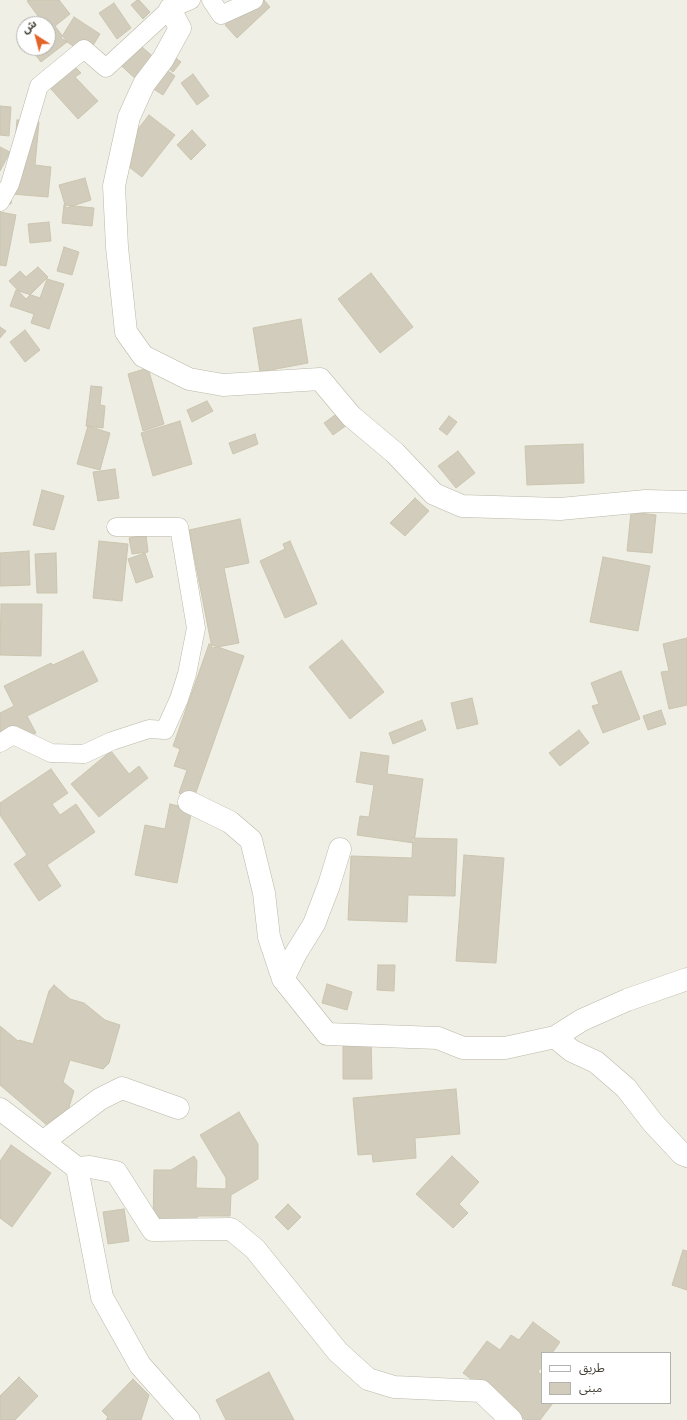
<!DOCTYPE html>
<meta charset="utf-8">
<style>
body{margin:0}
#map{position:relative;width:687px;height:1420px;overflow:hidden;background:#f0efe5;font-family:Figtree,"Noto Sans Arabic",sans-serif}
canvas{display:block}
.legend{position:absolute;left:541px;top:1352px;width:130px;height:52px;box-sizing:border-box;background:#fff;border:1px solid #b3b2ae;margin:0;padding:5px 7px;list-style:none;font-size:12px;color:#423f35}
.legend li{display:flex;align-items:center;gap:8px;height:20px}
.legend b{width:20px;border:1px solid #b3b2ae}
.north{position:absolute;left:16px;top:16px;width:40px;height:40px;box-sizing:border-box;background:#fff;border:1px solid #b3b2ae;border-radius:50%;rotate:324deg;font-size:11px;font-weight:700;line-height:16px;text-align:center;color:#423f35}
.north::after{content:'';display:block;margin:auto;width:14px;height:18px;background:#e46328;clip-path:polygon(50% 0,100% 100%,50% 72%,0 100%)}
</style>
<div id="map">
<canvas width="687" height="1420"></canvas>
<ul class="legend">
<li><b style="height:5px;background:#fff"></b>طريق</li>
<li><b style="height:11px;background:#d1ccbb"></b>مبنى</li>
</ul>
<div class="north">ش</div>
</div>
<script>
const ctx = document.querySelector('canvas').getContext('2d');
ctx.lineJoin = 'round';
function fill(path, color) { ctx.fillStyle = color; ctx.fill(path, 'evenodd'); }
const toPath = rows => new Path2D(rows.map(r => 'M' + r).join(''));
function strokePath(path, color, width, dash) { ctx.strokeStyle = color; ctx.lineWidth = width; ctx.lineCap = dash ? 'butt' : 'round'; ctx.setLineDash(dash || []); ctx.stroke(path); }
const building = toPath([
 [29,0,59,0,70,14,55,26,67,42,41,62,30,48,48,48,48,24,42,24,43,23,27,1,29,0],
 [137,0,139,0,150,12,143,19,131,5,137,0],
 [250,0,264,0,270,7,237,38,225,25,250,0],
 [114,3,131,28,117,39,99,13,114,3],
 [74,17,100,34,87,55,61,38,74,17],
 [135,41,156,59,137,80,116,61,135,41],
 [164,49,181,62,173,72,156,59,164,49],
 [65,56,81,73,75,77,98,101,78,119,41,78,65,56],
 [157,63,175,76,163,95,144,83,157,63],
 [193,74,209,96,197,105,181,83,193,74],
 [0,106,11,107,9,136,0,135,0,106],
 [149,115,175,135,142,177,116,157,149,115],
 [17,120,39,122,35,165,51,167,48,197,12,194,11,204,0,203,11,189,17,120],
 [192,130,206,145,191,160,177,145,192,130],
 [0,147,10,152,0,171,0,147],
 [85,178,91,200,66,208,59,185,85,178],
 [64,205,94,208,92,226,62,223,64,205],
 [0,212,16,215,6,266,0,265,0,212],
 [49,222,51,241,30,243,28,224,49,222],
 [64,247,79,252,72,275,57,271,64,247],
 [38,267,48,277,26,299,9,281,20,271,26,277,38,267],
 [371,273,413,327,380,353,338,299,371,273],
 [47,279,64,284,49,329,31,323,34,314,10,306,16,290,40,298,47,279],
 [301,319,308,363,260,372,253,328,301,319],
 [0,327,6,331,0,338,0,327],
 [25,330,40,350,25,362,10,342,25,330],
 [148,368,164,424,143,431,128,374,148,368],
 [91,386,102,387,100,405,105,406,103,428,86,426,91,386],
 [207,401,213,411,192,422,187,410,207,401],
 [338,413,347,425,333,435,324,423,338,413],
 [449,416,457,422,447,435,439,429,449,416],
 [180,421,192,464,153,476,141,433,180,421],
 [88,426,110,433,100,470,77,464,88,426],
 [255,434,258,444,233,454,229,443,255,434],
 [583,444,584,483,527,485,525,446,583,444],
 [458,451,475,473,456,488,438,466,458,451],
 [115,469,119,498,98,501,93,472,115,469],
 [42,490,64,496,54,530,33,525,42,490],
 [415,498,429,511,405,536,390,523,415,498],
 [631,512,656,515,652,553,627,551,631,512],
 [240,519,249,563,224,568,239,643,212,648,189,530,240,519],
 [146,535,148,552,132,554,129,538,146,535],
 [99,541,128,544,122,601,93,598,99,541],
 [290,541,317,604,285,618,260,561,285,549,283,544,290,541],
 [29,551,30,585,0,586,0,553,29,551],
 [56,553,57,593,37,593,35,554,56,553],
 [145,553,153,577,136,583,128,559,145,553],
 [603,557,650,566,638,631,590,622,603,557],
 [1,604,42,604,41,656,0,655,1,604],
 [687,638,687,705,669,709,661,672,669,671,663,644,687,638],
 [342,640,384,692,350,719,309,667,342,640],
 [209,644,244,656,194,798,179,793,187,770,174,766,180,749,173,746,209,644],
 [83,651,98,681,27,716,36,733,0,750,0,713,14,706,4,686,51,663,53,665,83,651],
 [621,671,640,719,603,733,592,706,599,704,591,683,621,671],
 [472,698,478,724,457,729,451,703,472,698],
 [661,710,666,724,648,730,643,716,661,710],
 [422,720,426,730,393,744,389,733,422,720],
 [579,730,589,743,560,766,549,753,579,730],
 [111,751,129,774,139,766,148,778,99,817,71,784,111,751],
 [361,752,389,756,387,774,423,779,414,843,357,835,360,816,369,817,374,785,356,782,361,752],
 [51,769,68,793,52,804,60,815,76,804,95,832,47,865,61,886,39,901,14,864,27,855,0,815,0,803,51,769],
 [170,804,192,809,177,883,135,875,145,825,165,829,170,804],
 [413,838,457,839,455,896,408,895,407,922,348,920,351,856,412,858,413,838],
 [464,855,504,858,496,963,456,961,464,855],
 [378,965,395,965,394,991,377,990,378,965],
 [327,984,352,992,347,1010,322,1003,327,984],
 [54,985,70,999,84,1003,105,1020,120,1025,109,1063,103,1069,70,1060,63,1082,74,1091,65,1120,55,1132,0,1085,0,1026,18,1041,19,1040,33,1044,49,991,54,985],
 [343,1037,371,1037,372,1079,343,1079,343,1037],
 [456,1089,460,1134,415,1138,416,1158,373,1162,372,1154,358,1155,353,1098,456,1089],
 [239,1112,258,1144,258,1179,231,1195,230,1216,199,1216,186,1224,153,1224,154,1170,171,1170,194,1156,197,1161,196,1188,226,1189,226,1178,200,1135,239,1112],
 [11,1145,51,1173,12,1227,0,1218,0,1161,11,1145],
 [452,1156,479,1182,459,1204,468,1213,453,1228,416,1194,452,1156],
 [288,1204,301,1217,288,1230,275,1217,288,1204],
 [124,1209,129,1241,108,1244,103,1212,124,1209],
 [683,1250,687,1251,687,1290,672,1285,683,1250],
 [533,1322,560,1342,552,1353,542,1353,542,1366,538,1372,542,1375,542,1403,553,1403,540,1420,525,1420,463,1373,487,1341,500,1350,511,1335,519,1340,533,1322],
 [269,1372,294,1420,226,1420,216,1400,269,1372],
 [19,1377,38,1396,15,1420,0,1420,0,1396,19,1377],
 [133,1379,149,1395,141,1420,106,1420,108,1417,102,1411,133,1379]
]);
const pedestrian = toPath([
 [211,0,221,15,254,0],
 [0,202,10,184,39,86,84,49,106,68,170,9,191,0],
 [0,743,13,735,51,753,84,754,112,741,149,729,165,730,179,699,187,674,196,628,179,527,116,527]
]);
const minor = toPath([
 [170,9,180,28,163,59,144,84,129,117,114,186,117,247,126,332,143,356,189,379,223,385,320,379,351,416,395,453,434,494,462,506,560,509,646,501,687,502],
 [189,802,230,822,251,840,264,893,269,937,283,979,327,1034,438,1038,463,1048,505,1048,555,1037,582,1020,627,1000,687,979],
 [283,979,296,953,314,924,329,885,340,849],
 [555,1037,572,1051,596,1062,626,1088,653,1123,682,1154,687,1156],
 [0,1109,77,1168,102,1297,140,1365,189,1420],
 [44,1141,100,1099,122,1088,178,1108],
 [77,1168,90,1167,116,1172,153,1230,231,1229,255,1249,338,1352,368,1379,394,1387,481,1391,511,1420]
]);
fill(building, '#d1ccbb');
strokePath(building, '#cbc5af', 1);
strokePath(pedestrian, '#bbb8a8', 19);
strokePath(minor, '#bbb8a8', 23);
strokePath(pedestrian, '#fff', 18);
strokePath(minor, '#fff', 22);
</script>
